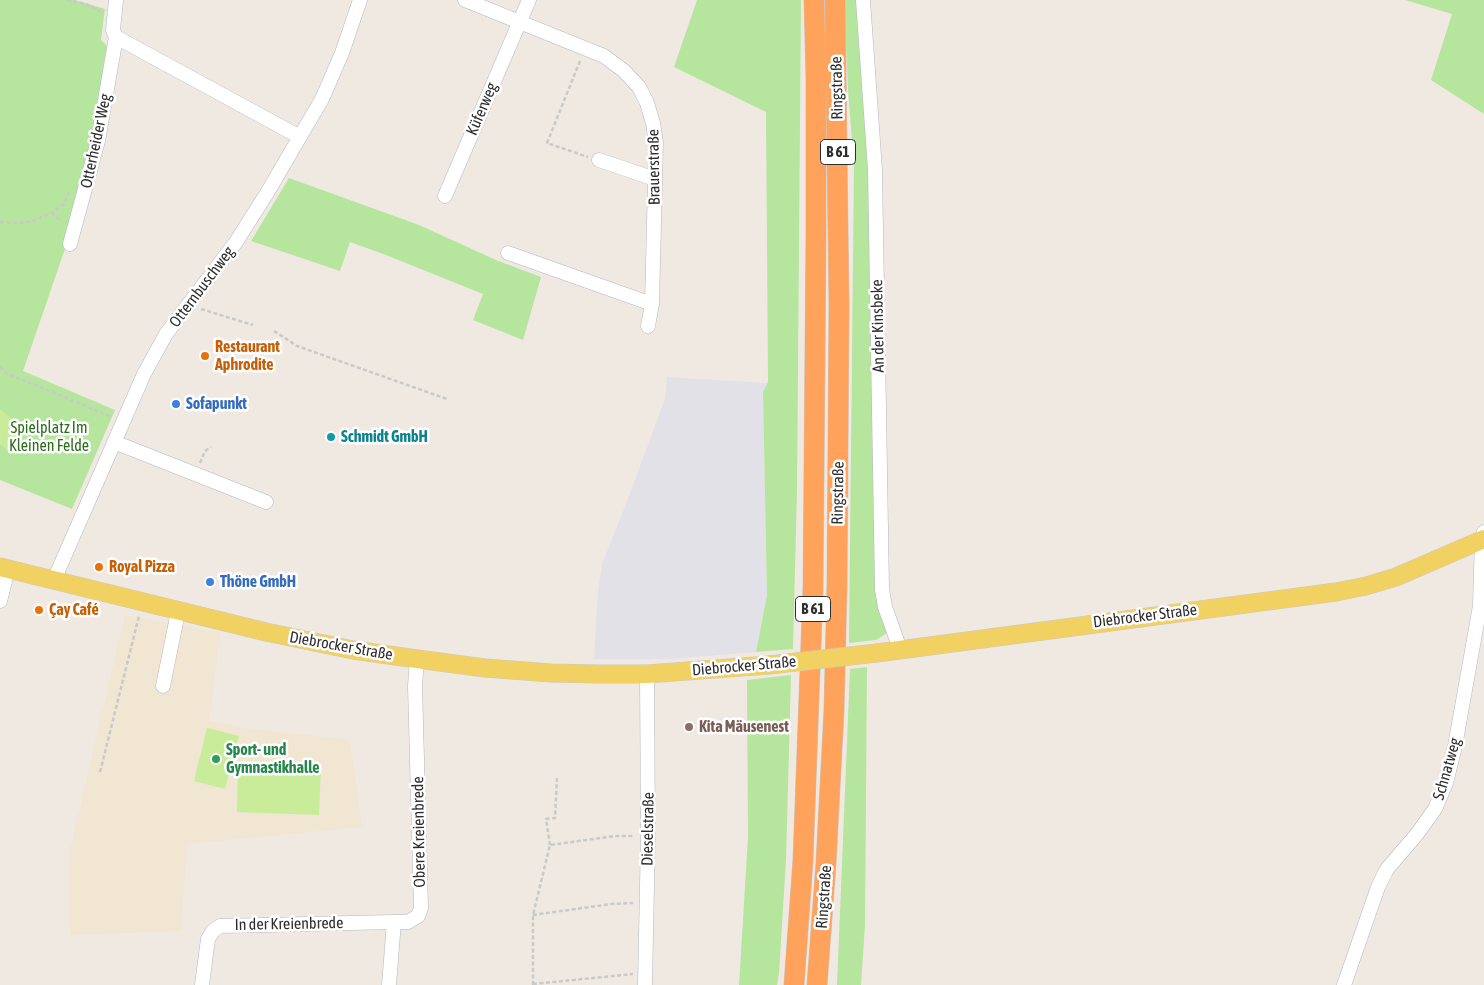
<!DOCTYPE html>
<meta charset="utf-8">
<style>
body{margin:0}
canvas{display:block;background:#efe9e1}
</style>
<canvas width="1484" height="985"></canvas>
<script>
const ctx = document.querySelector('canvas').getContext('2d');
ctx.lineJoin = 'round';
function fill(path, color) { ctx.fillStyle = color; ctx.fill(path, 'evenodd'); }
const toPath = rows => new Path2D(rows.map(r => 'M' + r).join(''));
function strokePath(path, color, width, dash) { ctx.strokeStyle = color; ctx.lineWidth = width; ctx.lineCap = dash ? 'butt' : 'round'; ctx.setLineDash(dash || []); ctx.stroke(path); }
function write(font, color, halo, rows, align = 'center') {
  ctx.font = font + ' "Asap Condensed",sans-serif'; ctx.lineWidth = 5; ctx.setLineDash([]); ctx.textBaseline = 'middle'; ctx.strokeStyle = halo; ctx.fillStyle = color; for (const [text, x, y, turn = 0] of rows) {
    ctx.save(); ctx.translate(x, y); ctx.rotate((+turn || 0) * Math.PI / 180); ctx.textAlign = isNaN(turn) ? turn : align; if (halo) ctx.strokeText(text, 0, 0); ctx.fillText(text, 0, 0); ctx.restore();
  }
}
const industrial = toPath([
 [667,377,768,383,763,392,767,595,756,652,669,659,594,659,598,593,602,564,629,496,665,399]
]);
const education = toPath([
 [125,615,220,633,209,721,251,729,350,740,362,827,187,844,181,931,70,935,70,851]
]);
const green = toPath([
 [0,0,75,0,105,9,101,40,107,46,90,149,67,243,23,371,115,410,72,509,0,480],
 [697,0,801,0,797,490,793,649,756,652,767,595,763,392,768,382,766,112,674,67],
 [844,0,858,0,870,175,874,530,879,609,887,633,876,640,849,643,854,165,848,90],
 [1405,0,1484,0,1484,114,1431,80,1452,14],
 [289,178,419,225,496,260,541,277,523,340,473,320,483,294,386,255,350,242,340,271,251,241],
 [867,667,865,925,861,985,837,985,850,669],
 [791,675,786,860,779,973,777,985,739,985,748,838,747,680]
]);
const pitch = toPath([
 [0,409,26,431,8,451,0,444],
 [207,728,239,736,225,789,194,781],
 [238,762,321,765,319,815,237,812]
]);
const path = toPath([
 [67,0,86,4,101,12],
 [580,61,547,143,588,157],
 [51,213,62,221],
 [0,222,19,223,33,221,51,213,64,204,70,190],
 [201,309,253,325],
 [274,331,297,346,447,399],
 [0,367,6,373,112,417],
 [200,463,205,451,211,447],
 [100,772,139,616],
 [550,845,546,819,555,818,557,778],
 [533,915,611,904,633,903],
 [533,984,633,974],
 [533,985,533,915,550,845,615,836,634,836]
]);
const minor = toPath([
 [465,0,604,56,624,71,639,87,647,103,653,123,656,142,652,304,648,326],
 [863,0,875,170,882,589,885,607,900,649],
 [116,37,300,137],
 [599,160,655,179],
 [445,196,529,0],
 [70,244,98,141,116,37,113,30,116,0],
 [508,253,652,304],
 [114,442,266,502],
 [54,580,144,374,166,334,236,242,267,193,322,99,342,53,360,0],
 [0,601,8,569],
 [163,686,178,612],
 [202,985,208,939,213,931,220,926,394,922],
 [389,985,394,922,408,922,418,916,421,908,415,686,417,659],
 [645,985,648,836,647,674],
 [1344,985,1378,887,1387,869,1417,834,1435,809,1446,783,1455,746,1480,606,1482,539,1484,532]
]);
const major = toPath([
 [0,567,266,632,353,650,417,659,485,668,551,673,598,674,647,674,769,665],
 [877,653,1336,592,1366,586,1396,577,1484,539]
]);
const highway = toPath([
 [794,985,803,860,813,589,816,232,816,78,814,0],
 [817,985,826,863,834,710,837,585,839,305,835,0]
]);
const majorBridge = toPath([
 [769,665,877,653]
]);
const markers = [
 [205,356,5,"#e8710a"],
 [176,404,5,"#3f7fe0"],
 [331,437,5,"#0f9aa8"],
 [99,567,5,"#e8710a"],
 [210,582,5,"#3f7fe0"],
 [39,610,5,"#e8710a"],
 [689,727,5,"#8d6e63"],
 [216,759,5,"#2e9e5b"]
];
const shields = [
 [838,152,35],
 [813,609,35]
];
const shieldNames = [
 ["B 61",838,152],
 ["B 61",813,609]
];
const streetNames = [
 ["Ringstraße",837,88,-91],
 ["Küferweg",482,109,-67],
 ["Otterheider Weg",96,141,-78],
 ["Brauerstraße",654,167,-91],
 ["Otternbuschweg",202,287,-53],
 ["An der Kinsbeke",878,326,-91],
 ["Ringstraße",838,493,-89],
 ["Diebrocker Straße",1145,616,-7],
 ["Diebrocker Straße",341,646,10],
 ["Diebrocker Straße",744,666,-5],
 ["Schnatweg",1447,769,-74],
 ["Dieselstraße",648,829,-89],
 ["Obere Kreienbrede",419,832,-91],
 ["Ringstraße",824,897,-86],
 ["In der Kreienbrede",289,924,-1]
];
const foodNames = [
 ["Restaurant",215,347],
 ["Aphrodite",215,365],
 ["Royal Pizza",109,567],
 ["Çay Café",49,610]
];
const shopNames = [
 ["Sofapunkt",186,404],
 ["Thöne GmbH",220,582]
];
const parkNames = [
 ["Spielplatz Im",49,428],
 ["Kleinen Felde",49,446]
];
const cultureNames = [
 ["Schmidt GmbH",341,437]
];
const educationNames = [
 ["Kita Mäusenest",699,727]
];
const leisureNames = [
 ["Sport- und",226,750],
 ["Gymnastikhalle",226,768]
];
fill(industrial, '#e3e1e8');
fill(education, '#f0e6d1');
fill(green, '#b6e59e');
fill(pitch, '#c9ec9a');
strokePath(minor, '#b4b7c1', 15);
strokePath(major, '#c9c9c9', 19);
strokePath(highway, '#c9c9c9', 21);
strokePath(path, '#c9c9c9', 2.5, [4, 2.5]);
strokePath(minor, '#fff', 14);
strokePath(major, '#f2d163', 18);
strokePath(highway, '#ffa35c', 20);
strokePath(majorBridge, '#c9c9c9', 19, []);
strokePath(majorBridge, '#f2d163', 18);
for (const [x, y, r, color] of markers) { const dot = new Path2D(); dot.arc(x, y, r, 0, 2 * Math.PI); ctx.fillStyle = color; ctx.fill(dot); strokePath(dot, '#fff', 2); }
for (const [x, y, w] of shields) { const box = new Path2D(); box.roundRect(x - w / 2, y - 12.5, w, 25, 4); ctx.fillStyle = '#fff'; ctx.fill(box); strokePath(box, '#2e2e2e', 1); }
write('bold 15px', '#2e2e2e', null, shieldNames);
write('16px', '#2e2e2e', '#fff', streetNames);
write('bold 16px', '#c56008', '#fff', foodNames, 'left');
write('bold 16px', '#366cbe', '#fff', shopNames, 'left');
write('16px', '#2c6e1b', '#fff', parkNames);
write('bold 16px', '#0d838f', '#fff', cultureNames, 'left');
write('bold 16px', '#785e54', '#fff', educationNames, 'left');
write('bold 16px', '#27864d', '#fff', leisureNames, 'left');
</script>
